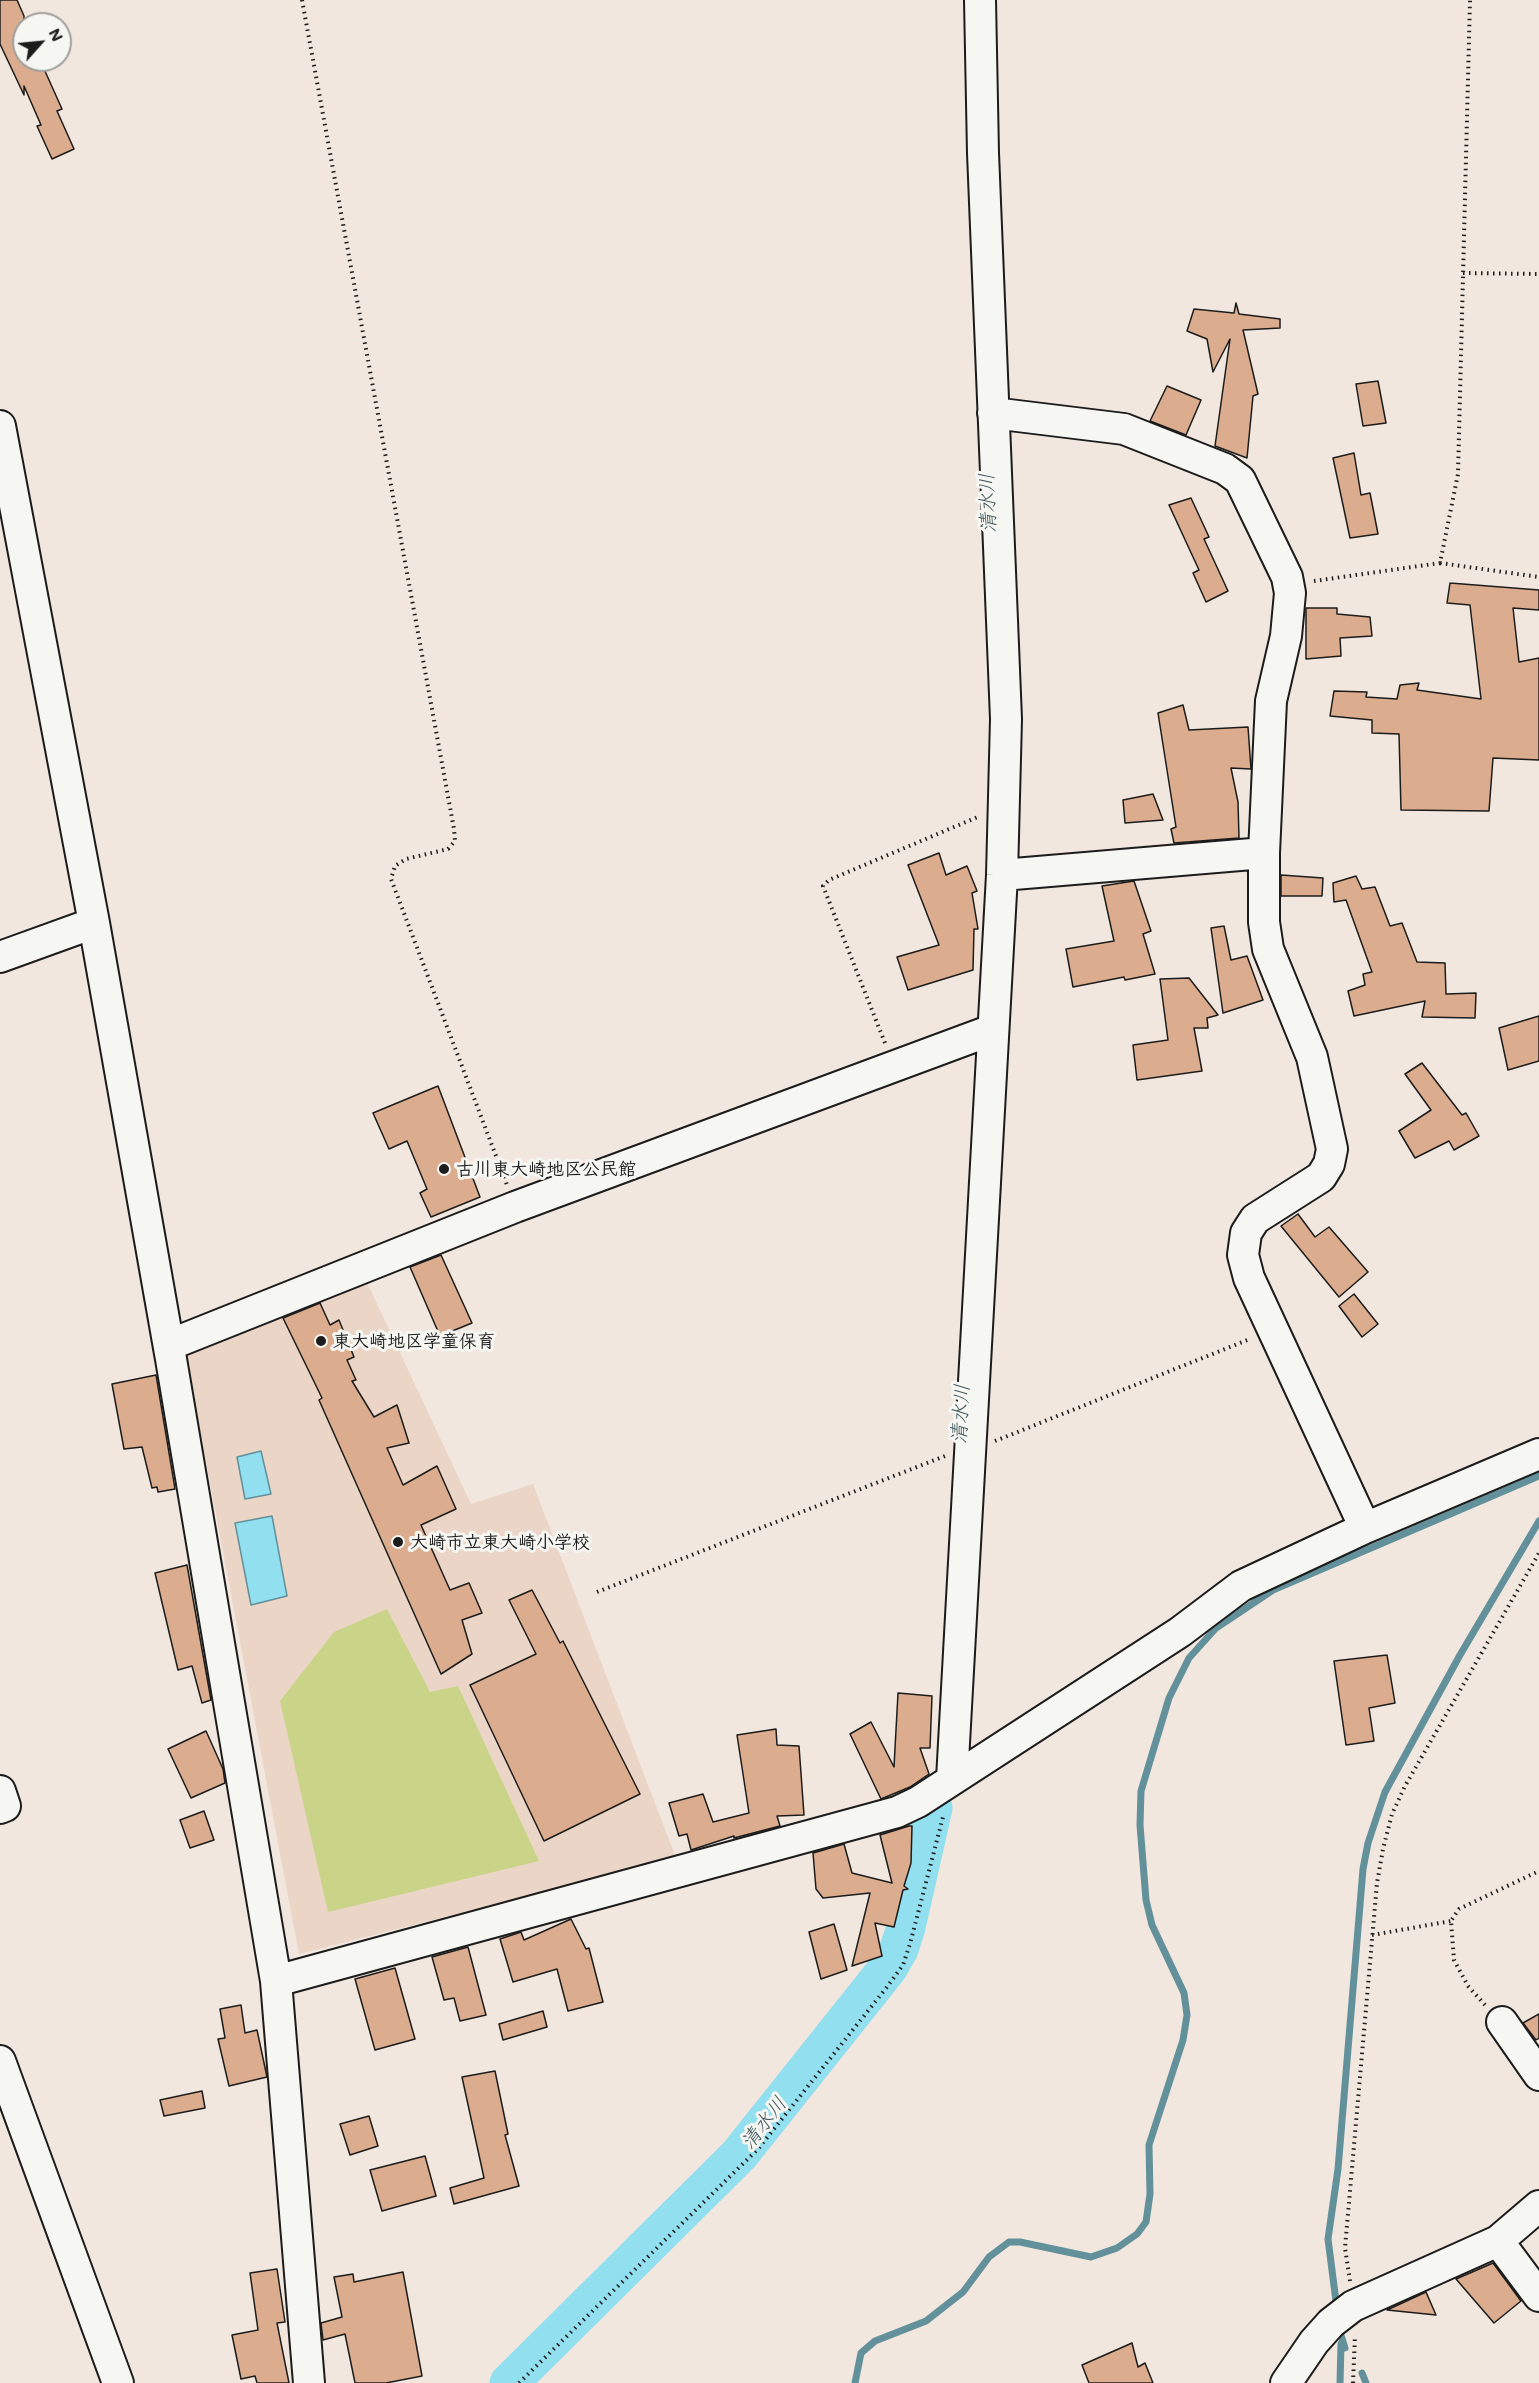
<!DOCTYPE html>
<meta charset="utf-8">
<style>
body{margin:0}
#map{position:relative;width:1539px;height:2383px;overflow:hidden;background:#f1e7de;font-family:Mali,sans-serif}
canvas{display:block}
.north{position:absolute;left:12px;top:12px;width:60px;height:60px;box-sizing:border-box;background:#f6f6f2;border:2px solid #9f9f9c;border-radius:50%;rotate:63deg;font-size:16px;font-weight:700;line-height:24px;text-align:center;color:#1c1c1c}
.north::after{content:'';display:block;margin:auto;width:21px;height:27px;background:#1c1c1c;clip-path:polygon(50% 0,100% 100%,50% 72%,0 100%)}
</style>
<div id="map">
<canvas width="1539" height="2383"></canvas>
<div class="north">N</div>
</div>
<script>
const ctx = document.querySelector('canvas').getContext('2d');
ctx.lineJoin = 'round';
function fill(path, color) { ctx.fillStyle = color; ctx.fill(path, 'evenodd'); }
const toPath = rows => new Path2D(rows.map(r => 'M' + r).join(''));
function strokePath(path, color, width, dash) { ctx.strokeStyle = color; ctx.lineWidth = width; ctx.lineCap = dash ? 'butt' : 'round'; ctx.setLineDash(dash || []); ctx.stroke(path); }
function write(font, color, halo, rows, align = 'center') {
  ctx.font = font + ' Mali,"Klee One",sans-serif'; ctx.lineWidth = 6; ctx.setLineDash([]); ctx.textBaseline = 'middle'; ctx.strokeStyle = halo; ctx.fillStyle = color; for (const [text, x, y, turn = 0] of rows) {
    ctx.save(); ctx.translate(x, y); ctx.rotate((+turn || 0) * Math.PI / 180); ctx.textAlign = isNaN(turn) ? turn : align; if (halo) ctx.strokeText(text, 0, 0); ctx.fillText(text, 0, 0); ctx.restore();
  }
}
const built = toPath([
 [363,1274,471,1504,533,1484,676,1858,299,1954,186,1356]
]);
const green = toPath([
 [387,1609,430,1692,458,1686,539,1861,328,1912,280,1701,334,1632]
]);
const water = toPath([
 [261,1451,271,1494,245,1499,237,1457,261,1451],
 [272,1516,287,1596,251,1605,235,1523,272,1516]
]);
const stream = toPath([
 [1337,2309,1328,2239,1338,2169,1363,1869,1368,1843,1385,1792,1460,1655,1539,1521],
 [1339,2329,1345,2348],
 [1362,2373,1366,2383],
 [855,2383,861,2353,875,2341,926,2321,963,2292,989,2257,1009,2242,1020,2242,1091,2257,1117,2248,1137,2234,1146,2222,1150,2194,1149,2145,1183,2040,1187,2015,1184,1993,1152,1925,1146,1900,1140,1825,1141,1791,1169,1698,1189,1658,1216,1628,1273,1590,1539,1476],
 [1340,2383,1341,2344]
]);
const river = toPath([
 [509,2383,739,2155,888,1968,899,1949,906,1927,933,1808]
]);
const building = toPath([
 [0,0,17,0,24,16,24,60,40,60,62,109,57,111,74,149,52,159,37,126,41,125,24,86,24,95,0,44,0,0],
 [1236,303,1239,314,1280,319,1280,328,1243,330,1258,394,1253,396,1247,458,1215,446,1230,339,1213,372,1207,339,1187,331,1194,309,1234,313,1236,303],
 [1378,381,1386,423,1363,426,1356,384,1378,381],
 [1167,386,1201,400,1186,435,1150,421,1167,386],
 [1354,453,1361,495,1370,493,1378,534,1350,538,1333,458,1354,453],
 [1191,498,1209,537,1204,539,1228,591,1206,602,1193,573,1199,570,1169,505,1191,498],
 [1450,583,1539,590,1539,610,1513,608,1519,662,1539,658,1539,760,1493,758,1489,811,1401,810,1399,734,1372,733,1372,720,1330,716,1334,691,1367,692,1366,697,1397,699,1400,685,1419,683,1417,690,1481,699,1470,605,1447,603,1450,583],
 [1306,608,1337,608,1337,614,1370,617,1372,636,1340,638,1341,656,1306,659,1306,608],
 [1183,705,1189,730,1248,727,1251,769,1231,768,1238,802,1239,838,1174,843,1171,829,1176,827,1158,713,1183,705],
 [1153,794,1163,820,1125,823,1123,800,1153,794],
 [939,853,946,875,967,866,977,891,972,893,978,929,974,929,973,970,908,990,897,957,939,945,908,865,939,853],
 [1281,875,1323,878,1322,896,1281,896,1281,875],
 [1356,876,1362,889,1375,887,1390,926,1402,923,1417,962,1445,963,1446,994,1476,993,1475,1018,1422,1017,1425,1001,1354,1016,1348,991,1365,985,1363,974,1372,972,1346,900,1334,902,1333,883,1356,876],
 [1134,881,1151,931,1143,934,1155,974,1125,980,1124,977,1073,987,1066,949,1114,941,1102,886,1134,881],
 [1224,926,1231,960,1247,956,1263,1000,1223,1013,1211,928,1224,926],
 [1189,978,1218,1015,1207,1018,1208,1028,1194,1028,1202,1071,1137,1080,1133,1045,1168,1040,1160,979,1189,978],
 [1539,1016,1539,1061,1508,1070,1499,1028,1539,1016],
 [1422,1063,1462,1115,1466,1113,1479,1136,1454,1150,1449,1141,1415,1158,1399,1131,1431,1110,1405,1074,1422,1063],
 [438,1086,480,1197,431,1217,420,1193,427,1189,407,1141,389,1149,373,1113,438,1086],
 [1298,1214,1315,1237,1329,1227,1368,1272,1339,1297,1281,1226,1298,1214],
 [441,1255,472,1323,440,1336,410,1267,441,1255],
 [1354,1294,1378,1324,1362,1337,1339,1306,1354,1294],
 [320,1303,330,1325,339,1320,354,1357,347,1360,356,1380,352,1381,374,1417,397,1405,409,1443,387,1448,403,1485,437,1466,456,1509,421,1525,450,1590,469,1583,482,1613,462,1620,472,1654,441,1674,319,1400,322,1398,283,1318,320,1303],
 [156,1375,175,1489,158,1492,157,1487,152,1488,142,1447,124,1449,112,1384,156,1375],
 [187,1565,211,1700,202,1703,192,1666,178,1670,155,1573,187,1565],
 [532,1590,560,1643,563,1641,640,1794,544,1841,470,1685,536,1654,509,1600,532,1590],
 [1387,1655,1395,1703,1369,1708,1374,1741,1346,1745,1334,1661,1387,1655],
 [898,1693,932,1696,930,1748,920,1748,929,1774,910,1787,881,1799,850,1734,871,1722,894,1767,898,1693],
 [776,1729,777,1745,799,1746,804,1815,777,1816,780,1826,734,1838,734,1836,691,1850,687,1834,679,1836,669,1803,703,1794,713,1822,749,1813,737,1735,776,1729],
 [206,1731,223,1769,225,1783,191,1798,168,1749,206,1731],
 [204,1811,214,1840,190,1848,180,1820,204,1811],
 [909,1826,912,1826,911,1863,904,1886,908,1889,903,1890,894,1927,875,1923,882,1956,852,1966,870,1893,823,1898,816,1889,813,1853,844,1844,852,1873,892,1883,880,1835,909,1826],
 [571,1919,586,1949,589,1948,603,2002,568,2011,557,1969,513,1982,500,1939,521,1932,524,1940,571,1919],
 [834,1924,847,1970,821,1979,809,1932,834,1924],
 [468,1947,486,2015,460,2021,454,1998,444,2000,432,1957,468,1947],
 [395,1968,415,2039,375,2050,355,1979,395,1968],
 [241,2005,245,2033,257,2030,267,2077,229,2086,218,2039,225,2038,220,2009,241,2005],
 [543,2011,547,2027,503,2040,499,2024,543,2011],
 [1539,2014,1539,2038,1536,2040,1523,2023,1539,2014],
 [495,2071,508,2134,505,2135,519,2186,454,2204,450,2188,484,2178,462,2077,495,2071],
 [202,2091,205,2108,164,2116,160,2100,202,2091],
 [369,2116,378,2146,350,2155,340,2124,369,2116],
 [425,2156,436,2196,382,2211,370,2170,425,2156],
 [1493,2263,1521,2301,1494,2323,1456,2279,1493,2263],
 [277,2269,285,2322,277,2323,289,2383,257,2383,255,2376,241,2379,232,2335,258,2330,250,2273,277,2269],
 [403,2272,422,2376,386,2383,355,2383,345,2334,323,2340,321,2323,342,2317,334,2277,353,2274,354,2282,403,2272],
 [1426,2292,1436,2315,1387,2310,1426,2292],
 [1132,2343,1138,2367,1145,2363,1153,2383,1089,2383,1082,2365,1132,2343]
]);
const path = toPath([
 [302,0,454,829,455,841,448,849,406,859,395,866,391,879,507,1185],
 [1463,273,1539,274],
 [1440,563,1539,577],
 [1314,581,1440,563,1458,474,1470,0],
 [885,1043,823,886,829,880,980,816],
 [995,1441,1250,1339],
 [597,1592,945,1456],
 [1372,1935,1451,1921],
 [1485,2005,1468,1986,1454,1960,1451,1921,1459,1909,1539,1871],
 [1350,2281,1345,2248,1377,1883,1383,1849,1392,1814,1405,1786,1539,1553],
 [519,2383,758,2149,887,1987,903,1965,910,1944,943,1817],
 [1353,2383,1355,2336]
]);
const minor = toPath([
 [993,413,1124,429,1225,469,1240,480,1287,577,1290,593,1286,636,1271,701,1264,853,1264,922,1268,949,1312,1057,1332,1149,1329,1164,1321,1177,1255,1219,1246,1233,1243,1255,1249,1278,1365,1528],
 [0,426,94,923,171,1359,276,1981,309,2383],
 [1002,875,1264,853],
 [0,957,94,923],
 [169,1345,515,1207,992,1030],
 [952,1779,1002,875,1006,719,983,153,980,0],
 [0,1791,5,1806,0,1808],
 [276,1981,897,1812,918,1802,1180,1632,1241,1586,1365,1528,1539,1454],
 [1502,2022,1539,2075],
 [0,2061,118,2383],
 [1498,2241,1539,2206],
 [1286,2383,1314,2342,1331,2323,1353,2306,1498,2241,1539,2296]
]);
const markers = [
 [444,1169,6,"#1c1c1c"],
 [321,1341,6,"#1c1c1c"],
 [398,1542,6,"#1c1c1c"]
];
const poiNames = [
 ["古川東大崎地区公民館",456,1169],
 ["東大崎地区学童保育",333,1341],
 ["大崎市立東大崎小学校",410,1542]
];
const waterNames = [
 ["清水川",988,503,-92],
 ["清水川",961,1414,-87],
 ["清水川",764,2123,-52]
];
fill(built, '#ebd5c6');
fill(green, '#c9d488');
fill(water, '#91dfef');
strokePath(water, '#62919b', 1.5);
strokePath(stream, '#62919b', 7);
strokePath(river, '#91dfef', 39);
fill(building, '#dcac8e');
strokePath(building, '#1c1c1c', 1.5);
strokePath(minor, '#1c1c1c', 34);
strokePath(path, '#1c1c1c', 4, [1.5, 4.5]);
strokePath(minor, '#f6f6f2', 30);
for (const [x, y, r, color] of markers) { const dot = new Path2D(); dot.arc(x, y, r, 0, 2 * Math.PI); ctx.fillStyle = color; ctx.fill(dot); strokePath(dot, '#f6f6f2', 2); }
write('bold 18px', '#1c1c1c', '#f6f6f2', poiNames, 'left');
write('italic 20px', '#3f565b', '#f6f6f2', waterNames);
</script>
